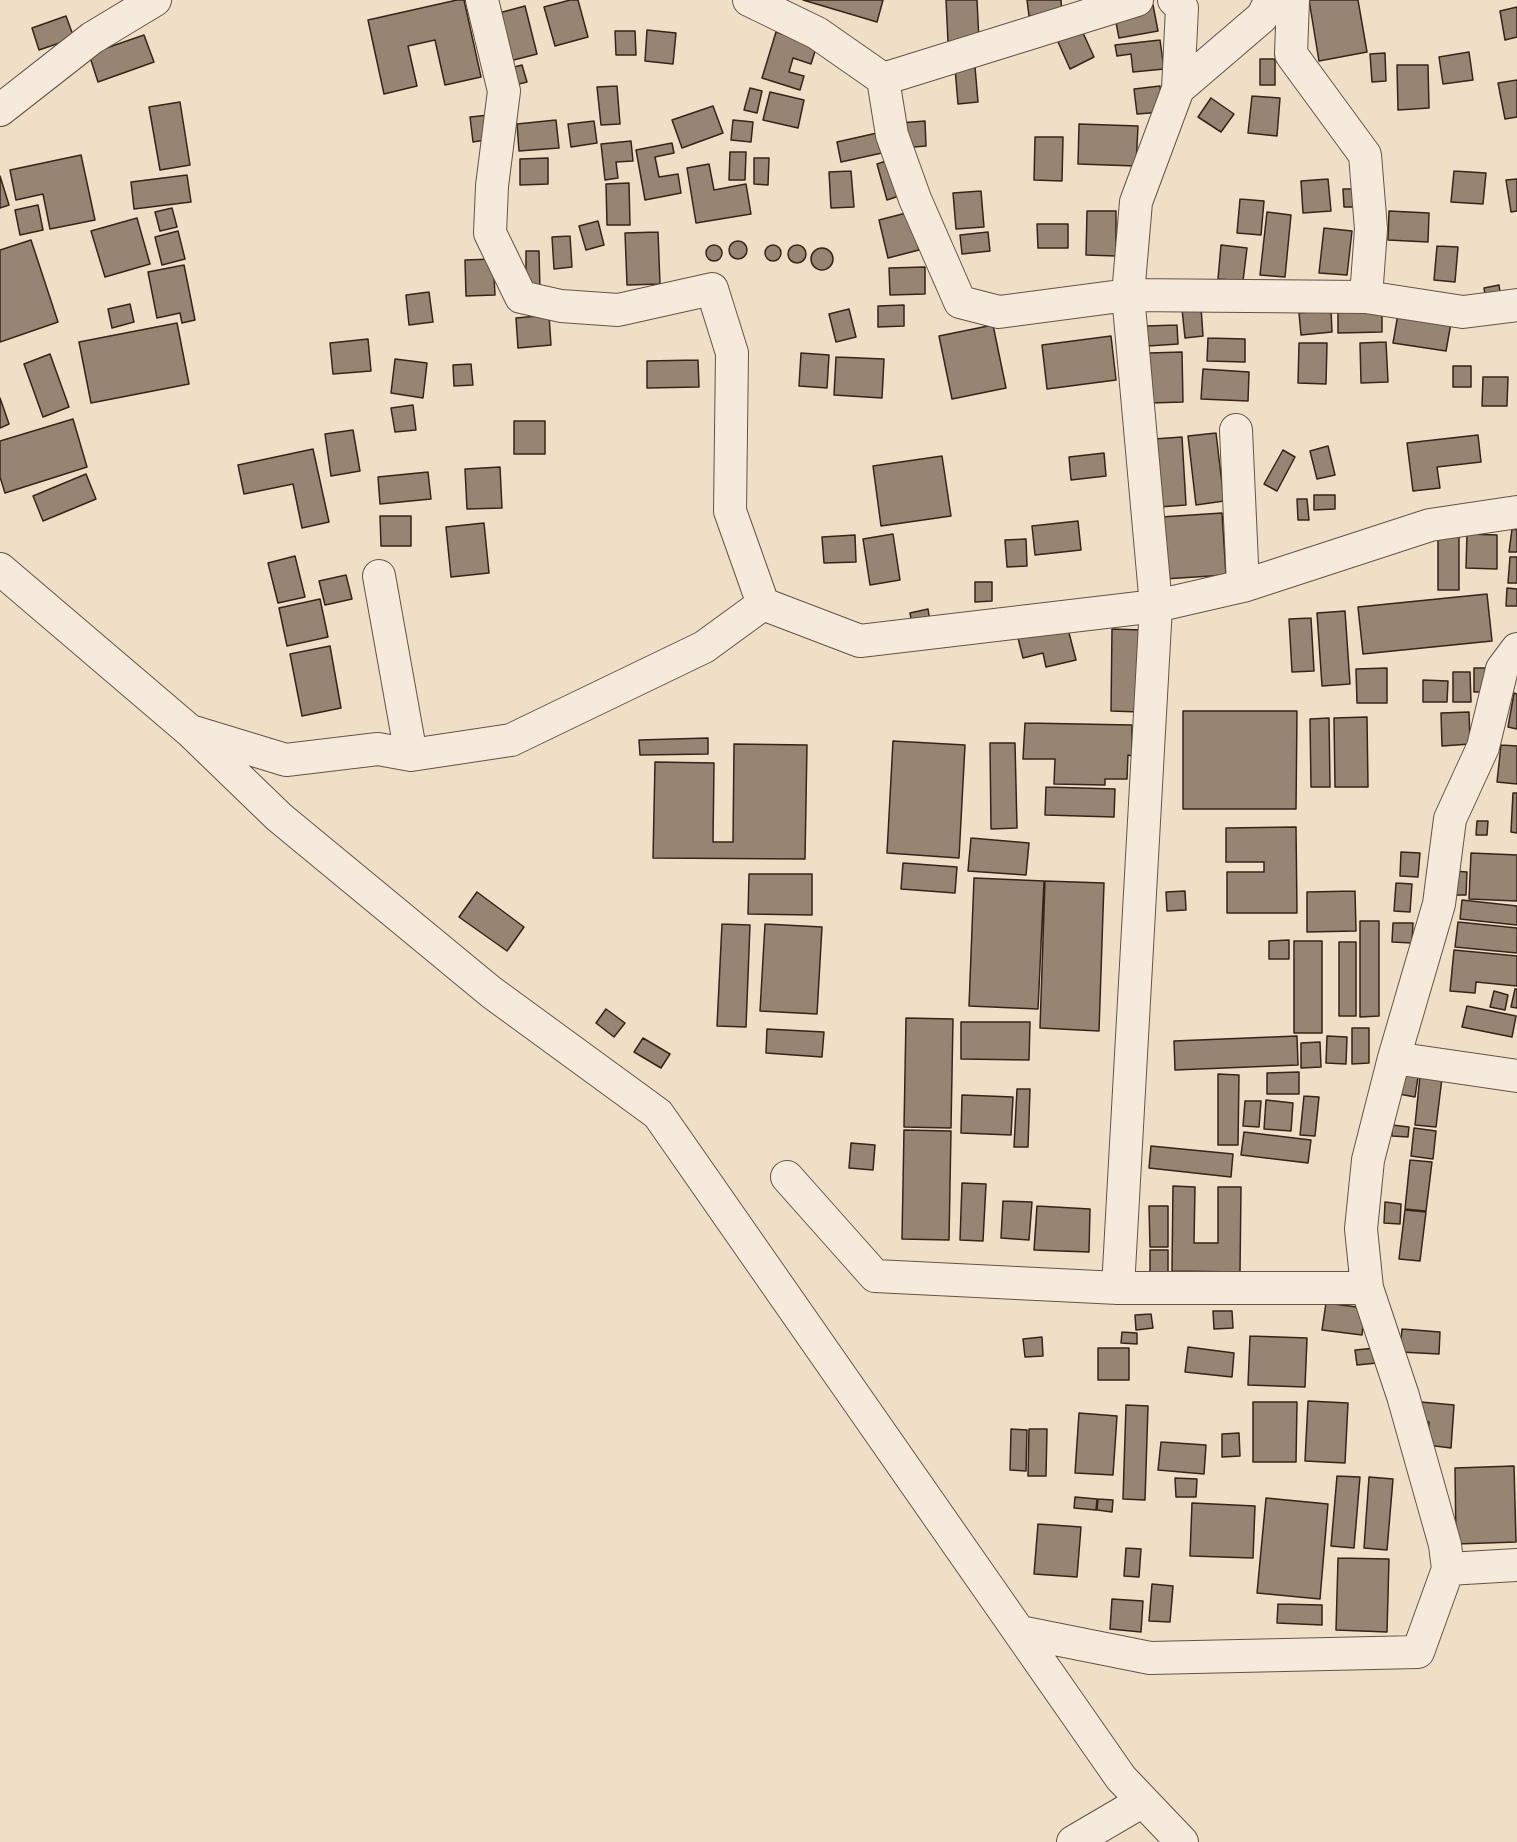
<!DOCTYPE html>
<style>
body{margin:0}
canvas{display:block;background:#f0dfc7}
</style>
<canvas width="1517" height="1842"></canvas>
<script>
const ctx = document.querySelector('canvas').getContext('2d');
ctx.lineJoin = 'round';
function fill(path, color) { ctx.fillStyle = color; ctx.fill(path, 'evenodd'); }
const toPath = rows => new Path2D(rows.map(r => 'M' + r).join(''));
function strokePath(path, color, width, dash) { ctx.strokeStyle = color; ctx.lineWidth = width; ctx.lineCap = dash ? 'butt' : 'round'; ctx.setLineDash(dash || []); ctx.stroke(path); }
const building = toPath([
 [457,0,464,0,481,77,445,85,435,40,408,46,417,86,384,94,368,20,457,0],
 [570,0,578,0,588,37,555,46,544,7,570,0],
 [803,0,883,0,877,22,803,0],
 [946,0,977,0,979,41,948,42,946,0],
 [1027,0,1061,0,1062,12,1029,16,1027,0],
 [1309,0,1358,0,1367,52,1319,61,1309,0],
 [1153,5,1158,31,1119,38,1114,12,1153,5],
 [525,6,537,54,506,62,495,14,525,6],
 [1517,7,1517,37,1505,40,1500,11,1517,7],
 [66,16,74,38,39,50,32,28,66,16],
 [1079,24,1094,57,1070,69,1055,35,1079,24],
 [647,30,676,33,673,64,645,61,647,30],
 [615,31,635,31,636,55,616,55,615,31],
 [776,32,817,45,811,64,793,58,789,72,804,76,800,90,762,78,776,32],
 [144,35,154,62,98,82,89,54,144,35],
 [1160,40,1164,69,1133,72,1131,54,1117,56,1115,45,1160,40],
 [1469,52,1473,80,1443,84,1439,57,1469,52],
 [1385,53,1386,81,1372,82,1370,54,1385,53],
 [1260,59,1275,59,1275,85,1260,85,1260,59],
 [522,65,527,82,507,87,503,70,522,65],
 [1397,65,1428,65,1429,108,1398,110,1397,65],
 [975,67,978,102,958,104,955,68,975,67],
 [1517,80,1517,117,1505,119,1498,83,1517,80],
 [617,86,620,124,601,125,597,87,617,86],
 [1160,86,1163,112,1137,114,1134,89,1160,86],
 [750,88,762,91,757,113,744,110,750,88],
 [770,92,804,100,798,128,763,120,770,92],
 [1252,96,1280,98,1277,136,1248,133,1252,96],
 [1211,98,1234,114,1221,132,1198,117,1211,98],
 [180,102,190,165,160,170,149,107,180,102],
 [713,106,723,133,682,148,672,120,713,106],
 [489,115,492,139,473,142,470,117,489,115],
 [556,120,559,148,519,151,517,124,556,120],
 [733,120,753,122,751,142,731,140,733,120],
 [594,121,597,143,571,147,568,124,594,121],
 [925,121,926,146,901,148,899,123,925,121],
 [1079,124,1138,126,1136,166,1078,164,1079,124],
 [886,131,891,151,841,162,837,142,886,131],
 [1035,137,1063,137,1062,181,1034,180,1035,137],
 [631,141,633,161,616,162,618,178,605,180,601,144,631,141],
 [672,143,674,153,655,157,659,177,678,174,681,193,645,200,636,150,672,143],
 [730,152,746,152,745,180,729,180,730,152],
 [81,155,95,220,50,229,43,194,16,200,10,170,81,155],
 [548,158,548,184,520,185,520,159,548,158],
 [754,158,769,158,768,185,754,184,754,158],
 [892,159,902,195,887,200,877,164,892,159],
 [709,164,714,190,746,184,751,214,696,223,687,168,709,164],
 [851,171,854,207,831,208,829,172,851,171],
 [1454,171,1486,173,1483,204,1451,202,1454,171],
 [187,175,191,202,134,209,131,182,187,175],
 [0,176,9,205,0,208,0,176],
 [1328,179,1331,211,1303,213,1301,181,1328,179],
 [1517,179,1517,211,1511,212,1506,180,1517,179],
 [629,183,630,225,607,225,606,184,629,183],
 [1343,189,1357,189,1358,207,1344,207,1343,189],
 [981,191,984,227,956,229,953,193,981,191],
 [1240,199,1264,201,1261,235,1237,233,1240,199],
 [38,205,43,230,20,235,15,210,38,205],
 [172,208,177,227,160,231,155,212,172,208],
 [1087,211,1116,211,1116,256,1086,255,1087,211],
 [1389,211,1429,213,1428,242,1388,240,1389,211],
 [910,212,919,250,888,258,879,220,910,212],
 [1267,212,1291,215,1285,277,1260,275,1267,212],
 [137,218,150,264,105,277,91,231,137,218],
 [598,221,604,245,586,250,579,226,598,221],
 [1037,224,1068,224,1068,248,1038,248,1037,224],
 [1324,228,1352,231,1347,275,1319,273,1324,228],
 [178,231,185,259,162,265,155,237,178,231],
 [658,232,660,284,627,285,625,233,658,232],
 [988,232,990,251,962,254,960,235,988,232],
 [570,236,572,267,554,269,552,237,570,236],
 [31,240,58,322,0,342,0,250,31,240],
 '729 250a9 9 0 1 1 18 0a9 9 0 1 1-18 0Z',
 '706 253a8 8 0 1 1 16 0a8 8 0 1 1-16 0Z',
 '765 253a8 8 0 1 1 16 0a8 8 0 1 1-16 0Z',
 [1221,245,1247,248,1243,281,1218,279,1221,245],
 '788 254a9 9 0 1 1 18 0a9 9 0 1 1-18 0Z',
 [1437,246,1458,247,1455,282,1434,280,1437,246],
 '811 259a11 11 0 1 1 22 0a11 11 0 1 1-22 0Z',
 [526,251,539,251,540,290,526,290,526,251],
 [493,259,495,295,466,296,465,260,493,259],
 [184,265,195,320,182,323,180,313,157,318,148,272,184,265],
 [925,267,925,294,890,295,889,268,925,267],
 [1499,285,1501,299,1486,301,1484,288,1499,285],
 [429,292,433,322,409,325,406,295,429,292],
 [130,304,134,322,112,328,108,309,130,304],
 [904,305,904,326,878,327,878,306,904,305],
 [1201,307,1203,336,1185,338,1182,309,1201,307],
 [849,309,856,337,836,342,829,314,849,309],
 [1338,309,1382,309,1382,332,1338,333,1338,309],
 [1331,310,1332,332,1301,335,1299,313,1331,310],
 [1398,314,1451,323,1446,351,1393,343,1398,314],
 [549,315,551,345,518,348,516,318,549,315],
 [177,323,189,384,91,403,79,342,177,323],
 [993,325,1006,388,952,399,939,336,993,325],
 [1177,325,1178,344,1148,346,1146,326,1177,325],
 [1111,336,1116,380,1047,389,1042,345,1111,336],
 [1208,338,1245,339,1245,362,1207,361,1208,338],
 [368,339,371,371,333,374,330,343,368,339],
 [1386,342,1388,382,1361,383,1360,343,1386,342],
 [1299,343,1327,343,1326,384,1298,383,1299,343],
 [1182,352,1183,402,1150,403,1149,353,1182,352],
 [801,353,829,355,827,388,799,386,801,353],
 [50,354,69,407,43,417,24,364,50,354],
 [836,357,884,359,882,398,834,395,836,357],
 [395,359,427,363,423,398,391,393,395,359],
 [698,360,699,387,647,388,647,361,698,360],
 [471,364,473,385,454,386,453,365,471,364],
 [1453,366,1471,366,1471,387,1453,387,1453,366],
 [1203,369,1249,372,1248,401,1201,399,1203,369],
 [1483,377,1508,377,1507,406,1482,406,1483,377],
 [0,398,9,424,0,428,0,398],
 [413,405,416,430,395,432,391,408,413,405],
 [73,419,87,467,5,493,0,477,0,441,73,419],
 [514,421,545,421,545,454,514,454,514,421],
 [353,430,360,471,331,476,325,434,353,430],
 [1216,433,1224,501,1196,505,1188,436,1216,433],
 [1478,435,1481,462,1437,467,1440,488,1413,491,1407,443,1478,435],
 [1182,437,1186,505,1159,507,1154,439,1182,437],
 [1328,446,1335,475,1317,479,1310,451,1328,446],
 [313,449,329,522,302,528,293,484,244,494,238,465,313,449],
 [1283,450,1295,457,1277,491,1264,484,1283,450],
 [1104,453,1106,476,1071,480,1069,457,1104,453],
 [942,456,951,516,881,526,873,466,942,456],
 [500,467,502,508,467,509,465,469,500,467],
 [428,472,431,499,380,504,378,477,428,472],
 [86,474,96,499,43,521,33,496,86,474],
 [1314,495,1335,495,1335,509,1314,510,1314,495],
 [1297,499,1307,499,1309,520,1298,520,1297,499],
 [1222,513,1226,575,1164,579,1161,517,1222,513],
 [380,516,411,516,411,546,381,546,380,516],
 [1078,521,1081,550,1035,555,1032,526,1078,521],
 [484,523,489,573,451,577,446,527,484,523],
 [1512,529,1517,530,1517,552,1509,552,1512,529],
 [893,534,900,580,870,585,863,539,893,534],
 [1459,534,1459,590,1438,590,1438,535,1459,534],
 [1467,534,1497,535,1497,569,1466,568,1467,534],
 [855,535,856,562,824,563,822,537,855,535],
 [1026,539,1027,566,1007,567,1005,540,1026,539],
 [295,556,305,597,278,603,268,563,295,556],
 [1510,557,1517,557,1517,583,1508,583,1510,557],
 [346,575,352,599,325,605,319,581,346,575],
 [975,582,992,582,992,601,975,602,975,582],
 [1507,588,1517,589,1517,606,1506,606,1507,588],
 [1487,594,1492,641,1363,654,1358,607,1487,594],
 [320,599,328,637,287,646,279,608,320,599],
 [928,609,931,628,913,631,910,613,928,609],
 [1345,611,1350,684,1322,686,1317,613,1345,611],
 [1311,618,1314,671,1292,672,1289,619,1311,618],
 [1067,625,1076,660,1046,667,1043,653,1023,658,1018,638,1067,625],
 [1112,629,1142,630,1140,712,1111,711,1112,629],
 [330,646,341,708,302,716,290,654,330,646],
 [1387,668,1387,703,1357,703,1356,669,1387,668],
 [1474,668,1488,668,1489,692,1474,692,1474,668],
 [1453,672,1470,672,1471,702,1453,702,1453,672],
 [1423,680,1448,681,1447,702,1423,702,1423,680],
 [1514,693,1517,694,1517,729,1508,727,1514,693],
 [1183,711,1297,711,1296,809,1183,809,1183,711],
 [1469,712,1470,744,1442,746,1441,713,1469,712],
 [1367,717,1368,787,1335,787,1334,718,1367,717],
 [1329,718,1330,787,1311,787,1310,719,1329,718],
 [1025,723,1132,725,1132,756,1128,755,1127,779,1105,779,1105,785,1054,784,1055,759,1023,759,1025,723],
 [708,738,708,754,640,755,639,740,708,738],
 [893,741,965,745,959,858,887,853,893,741],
 [990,743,1015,743,1017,828,991,829,990,743],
 [734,744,807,745,805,859,653,858,655,762,714,763,713,842,733,842,734,744],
 [1501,745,1517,746,1517,784,1497,782,1501,745],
 [1046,787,1115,789,1114,817,1045,815,1046,787],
 [1513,793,1517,793,1517,833,1511,832,1513,793],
 [1477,821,1488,821,1487,835,1476,835,1477,821],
 [1296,827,1297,913,1227,913,1227,872,1264,872,1264,862,1226,862,1226,828,1296,827],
 [971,838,1029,843,1026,875,968,871,971,838],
 [1401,852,1420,853,1418,877,1400,876,1401,852],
 [1471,853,1517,855,1517,901,1469,899,1471,853],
 [903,863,957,867,955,893,901,889,903,863],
 [1453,871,1467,872,1466,895,1452,895,1453,871],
 [749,874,812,874,812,915,748,914,749,874],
 [974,878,1044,881,1038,1009,969,1006,974,878],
 [1045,881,1104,883,1099,1031,1040,1028,1045,881],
 [1396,883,1412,884,1410,912,1394,911,1396,883],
 [1185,891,1186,910,1167,911,1166,892,1185,891],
 [1355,891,1356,931,1307,932,1307,892,1355,891],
 [477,892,524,927,507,951,459,917,477,892],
 [1462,900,1517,906,1517,925,1460,919,1462,900],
 [1360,921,1379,921,1379,1016,1360,1017,1360,921],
 [1458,922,1517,928,1517,953,1455,947,1458,922],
 [1393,923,1413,923,1412,943,1392,942,1393,923],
 [722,924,750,925,746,1027,717,1026,722,924],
 [765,924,822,927,817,1014,760,1011,765,924],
 [1289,940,1289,959,1269,959,1269,941,1289,940],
 [1294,941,1322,941,1322,1033,1294,1033,1294,941],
 [1339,942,1356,942,1356,1016,1339,1016,1339,942],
 [1454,950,1517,956,1517,986,1476,982,1475,993,1450,991,1454,950],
 [1515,989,1517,989,1517,1008,1511,1007,1515,989],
 [1494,991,1508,995,1505,1010,1490,1007,1494,991],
 [1467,1006,1516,1016,1512,1037,1462,1027,1467,1006],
 [606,1009,625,1023,614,1037,596,1023,606,1009],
 [906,1018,953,1019,951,1128,904,1127,906,1018],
 [961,1022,1030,1022,1029,1060,961,1059,961,1022],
 [1352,1028,1369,1028,1369,1063,1352,1064,1352,1028],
 [767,1029,824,1032,822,1057,766,1053,767,1029],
 [1297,1036,1298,1065,1175,1070,1174,1041,1297,1036],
 [1327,1036,1347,1037,1346,1064,1326,1063,1327,1036],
 [643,1038,670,1054,661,1068,634,1052,643,1038],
 [1320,1042,1321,1067,1301,1068,1301,1043,1320,1042],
 [1299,1072,1299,1094,1267,1094,1267,1073,1299,1072],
 [1218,1074,1239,1075,1238,1145,1218,1145,1218,1074],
 [1401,1075,1418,1077,1415,1097,1399,1094,1401,1075],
 [1420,1076,1442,1078,1436,1127,1415,1125,1420,1076],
 [1017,1089,1030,1089,1028,1147,1014,1147,1017,1089],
 [962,1095,1013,1097,1011,1135,961,1133,962,1095],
 [1304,1096,1319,1097,1315,1136,1300,1135,1304,1096],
 [1266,1100,1293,1103,1291,1131,1264,1129,1266,1100],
 [1245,1101,1261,1101,1259,1127,1243,1126,1245,1101],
 [1392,1125,1409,1127,1408,1137,1392,1136,1392,1125],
 [1414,1128,1436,1131,1433,1159,1411,1156,1414,1128],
 [904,1130,951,1131,949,1240,902,1239,904,1130],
 [1244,1132,1311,1140,1308,1163,1241,1155,1244,1132],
 [851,1143,875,1145,873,1170,849,1168,851,1143],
 [1151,1146,1233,1154,1231,1177,1149,1168,1151,1146],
 [1410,1160,1432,1162,1426,1211,1405,1209,1410,1160],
 [962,1183,986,1184,983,1241,960,1240,962,1183],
 [1173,1186,1195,1187,1194,1243,1218,1243,1218,1187,1241,1187,1240,1272,1172,1271,1173,1186],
 [1003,1201,1032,1202,1029,1240,1001,1238,1003,1201],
 [1385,1202,1401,1204,1400,1224,1384,1223,1385,1202],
 [1037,1206,1090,1209,1089,1252,1034,1250,1037,1206],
 [1149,1206,1168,1206,1168,1247,1150,1247,1149,1206],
 [1405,1210,1426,1212,1420,1261,1399,1259,1405,1210],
 [1150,1250,1168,1250,1168,1273,1150,1273,1150,1250],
 [1326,1303,1365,1308,1362,1335,1322,1330,1326,1303],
 [1213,1311,1232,1311,1233,1328,1214,1329,1213,1311],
 [1151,1314,1153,1328,1136,1330,1135,1315,1151,1314],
 [1402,1329,1440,1332,1439,1354,1400,1352,1402,1329],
 [1122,1332,1137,1333,1137,1344,1121,1343,1122,1332],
 [1250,1336,1307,1338,1305,1387,1248,1385,1250,1336],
 [1042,1337,1043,1356,1025,1357,1023,1339,1042,1337],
 [1188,1347,1234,1353,1232,1377,1185,1372,1188,1347],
 [1098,1348,1129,1348,1129,1380,1098,1380,1098,1348],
 [1376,1348,1377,1363,1357,1365,1355,1350,1376,1348],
 [1308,1401,1348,1403,1345,1463,1305,1461,1308,1401],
 [1253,1402,1297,1402,1296,1462,1253,1462,1253,1402],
 [1421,1402,1454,1405,1451,1448,1427,1445,1429,1422,1420,1421,1421,1402],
 [1126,1405,1148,1406,1145,1500,1123,1499,1126,1405],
 [1079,1413,1117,1416,1113,1475,1075,1473,1079,1413],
 [1011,1429,1027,1430,1026,1471,1010,1470,1011,1429],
 [1029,1429,1047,1429,1046,1476,1028,1476,1029,1429],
 [1239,1433,1240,1456,1222,1457,1222,1434,1239,1433],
 [1161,1442,1206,1445,1204,1474,1158,1470,1161,1442],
 [1514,1466,1516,1542,1456,1544,1455,1468,1514,1466],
 [1337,1476,1360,1477,1354,1548,1331,1546,1337,1476],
 [1369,1477,1393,1479,1387,1550,1364,1548,1369,1477],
 [1175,1478,1197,1479,1196,1497,1176,1497,1175,1478],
 [1075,1497,1097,1499,1096,1510,1074,1508,1075,1497],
 [1266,1498,1328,1504,1320,1599,1257,1593,1266,1498],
 [1098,1499,1113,1500,1112,1512,1097,1510,1098,1499],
 [1192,1503,1255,1506,1253,1558,1190,1556,1192,1503],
 [1038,1524,1081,1527,1077,1577,1034,1574,1038,1524],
 [1126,1548,1141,1549,1139,1577,1124,1576,1126,1548],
 [1338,1558,1389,1559,1387,1632,1336,1630,1338,1558],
 [1152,1584,1173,1586,1170,1622,1149,1621,1152,1584],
 [1112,1599,1143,1601,1141,1632,1110,1629,1112,1599],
 [1278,1604,1322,1605,1322,1625,1277,1623,1278,1604]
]);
const minor = toPath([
 [482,0,504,91,492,186,490,233,521,297,561,306,618,310,712,289,732,353,730,511,763,604,860,641,1156,606,1243,586,1430,525,1517,512],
 [749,0,817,33,883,79,892,135,915,199,960,302,999,312,1128,295,1366,297,1463,312,1517,305],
 [1174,0,1182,8,1178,89],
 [1293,0,1291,54,1365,155,1371,229,1366,297],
 [883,79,1137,0],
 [0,110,92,38,155,0],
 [1236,430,1243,586],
 [0,569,190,731,279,817,491,992,658,1114,1121,1778,1182,1842],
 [379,576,411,755],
 [194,732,286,760,378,749,411,755,511,740,704,647,763,604],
 [1394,1058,1517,1076],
 [787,1177,875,1276,1118,1288,1367,1288],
 [1118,1288,1156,606,1128,295,1136,202,1178,89,1262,17,1271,0],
 [1448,1569,1517,1565],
 [1020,1632,1150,1658,1418,1652,1448,1569,1445,1545,1403,1396,1367,1288,1361,1229,1368,1160,1394,1058,1439,904,1450,819,1483,747,1502,669,1517,649],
 [1073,1842,1143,1801]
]);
fill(building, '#978574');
strokePath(building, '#36241a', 1.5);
strokePath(minor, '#645345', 34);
strokePath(minor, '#f5eadb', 32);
</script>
